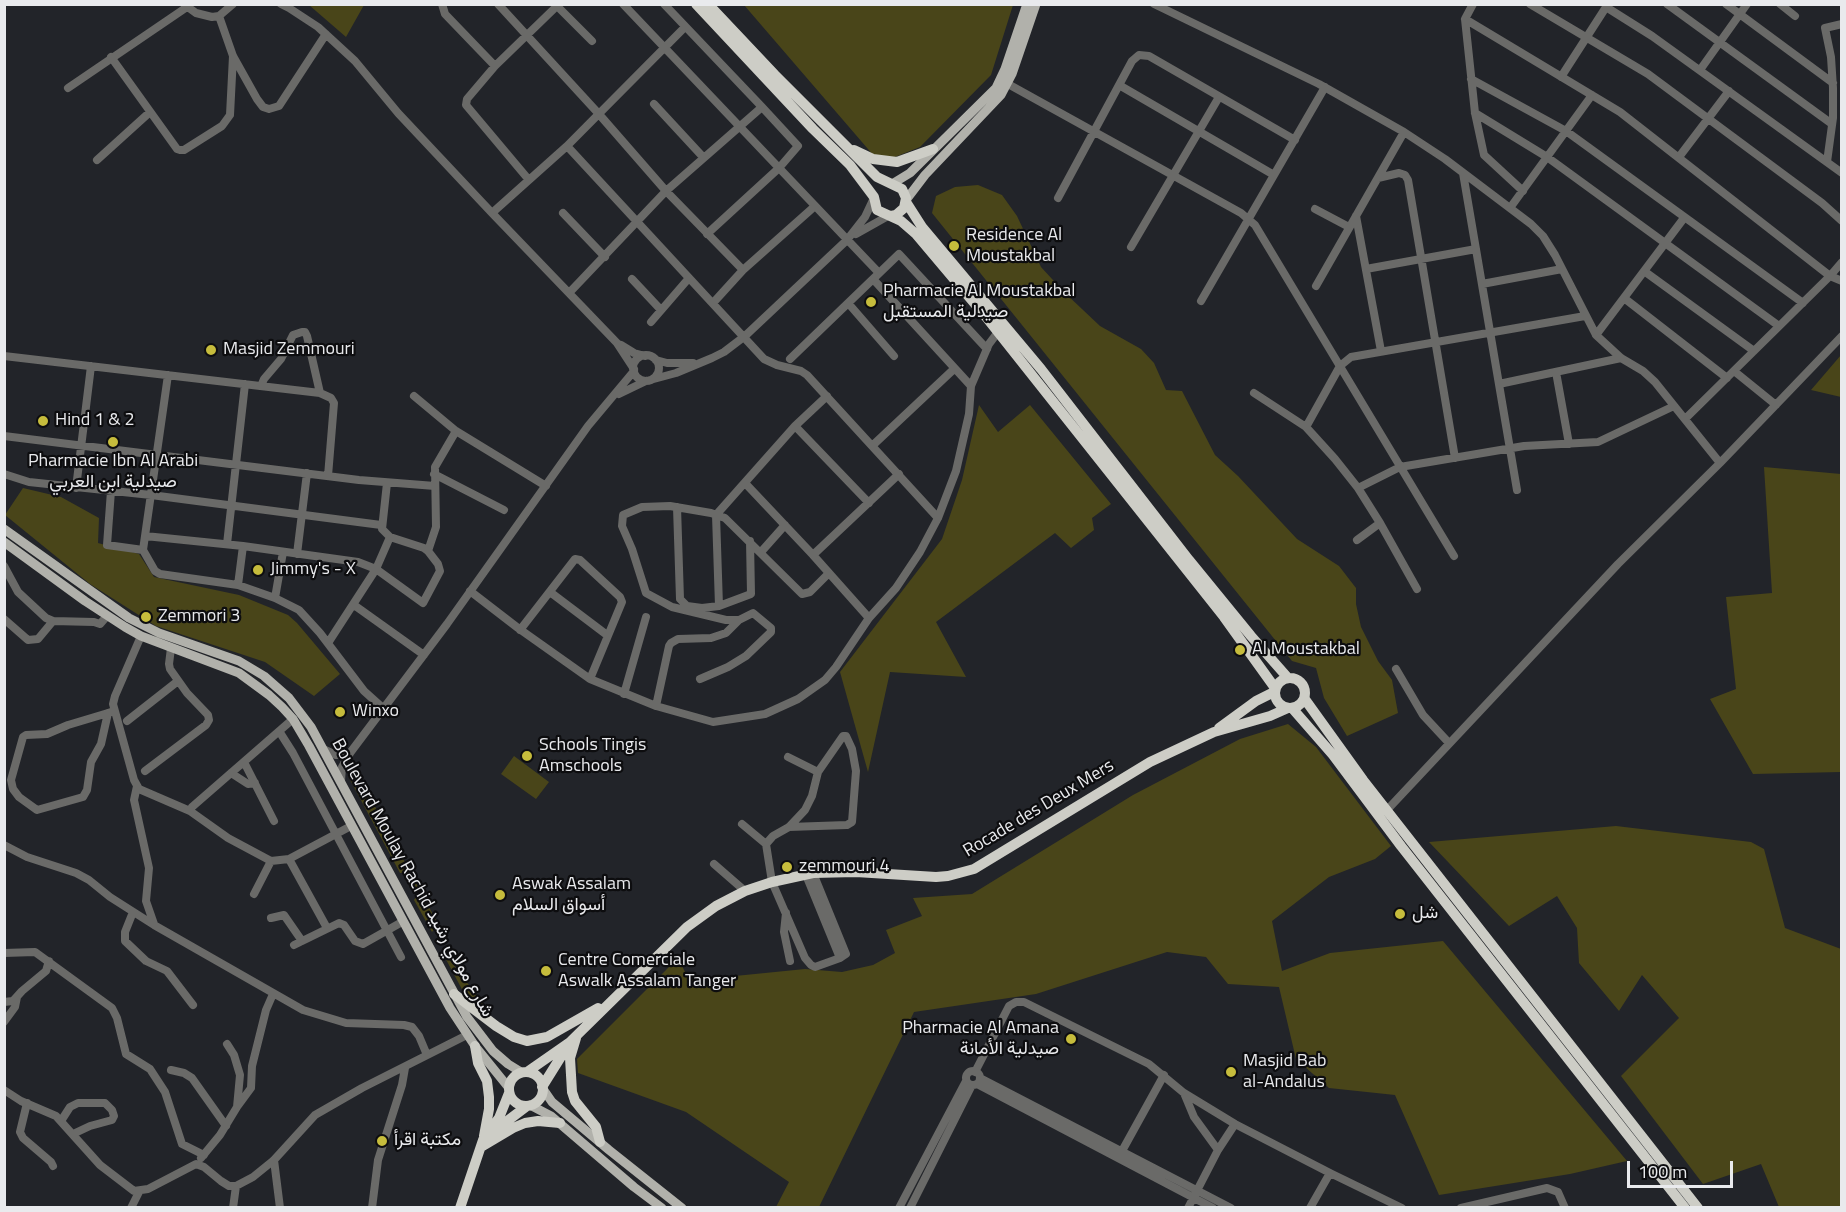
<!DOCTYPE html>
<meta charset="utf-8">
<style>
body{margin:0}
#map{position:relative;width:1846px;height:1212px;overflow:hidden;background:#222429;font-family:"Titillium Web",sans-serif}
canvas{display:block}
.frame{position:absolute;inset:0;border:6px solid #e9eaed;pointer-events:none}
.scale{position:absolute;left:1627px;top:1161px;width:106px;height:27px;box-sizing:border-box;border:3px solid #e9eaed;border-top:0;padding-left:8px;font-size:18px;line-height:21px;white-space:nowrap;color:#e9eaed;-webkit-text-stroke:4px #0d0d0f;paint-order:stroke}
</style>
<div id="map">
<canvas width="1846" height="1212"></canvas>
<div class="frame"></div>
<div class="scale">100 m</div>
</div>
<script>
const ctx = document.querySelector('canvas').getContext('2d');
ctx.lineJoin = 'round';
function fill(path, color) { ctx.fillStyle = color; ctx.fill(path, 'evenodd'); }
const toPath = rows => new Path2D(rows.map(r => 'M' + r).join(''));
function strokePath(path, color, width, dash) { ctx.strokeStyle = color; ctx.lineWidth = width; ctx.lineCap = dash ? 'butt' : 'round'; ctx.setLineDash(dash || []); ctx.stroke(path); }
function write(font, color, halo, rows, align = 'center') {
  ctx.font = font + ' "Titillium Web",Vazirmatn,sans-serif'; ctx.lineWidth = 4.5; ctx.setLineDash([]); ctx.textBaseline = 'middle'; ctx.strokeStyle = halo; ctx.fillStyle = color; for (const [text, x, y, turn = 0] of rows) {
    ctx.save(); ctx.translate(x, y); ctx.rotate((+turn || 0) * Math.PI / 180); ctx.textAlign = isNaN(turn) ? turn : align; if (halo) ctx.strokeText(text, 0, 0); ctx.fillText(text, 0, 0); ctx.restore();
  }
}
const green = toPath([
 [309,5,364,5,346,37],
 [744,5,1013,5,991,75,920,147,880,163],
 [978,185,1002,195,1017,216,1041,267,1064,292,1100,326,1141,349,1154,363,1166,390,1182,391,1215,455,1238,476,1297,539,1339,566,1356,588,1356,604,1361,627,1378,661,1392,680,1398,713,1347,736,1324,698,1316,668,1292,661,932,213,936,196,955,187],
 [1841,355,1841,397,1811,390],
 [979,405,998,432,1030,405,1111,504,1092,518,1094,530,1071,548,1055,533,936,622,966,677,890,672,868,772,840,672,942,539,962,480],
 [1764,467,1841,474,1841,772,1753,774,1710,699,1736,689,1726,597,1772,593],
 [23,488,61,497,99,518,98,543,139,554,154,577,239,595,288,615,297,623,340,674,314,696,265,662,156,626,90,584,5,515],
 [1288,724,1316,747,1391,846,1375,859,1329,877,1272,921,1282,971,1330,953,1443,941,1627,1161,1570,1174,1439,1195,1395,1095,1329,1088,1296,1059,1279,987,1228,984,1206,957,1167,952,1036,994,914,1012,819,1207,776,1207,789,1182,686,1112,578,1073,577,1059,678,958,688,978,695,980,805,969,842,972,873,965,895,953,886,930,922,916,913,898,972,894,1133,795,1240,739],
 [514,756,549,782,536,799,501,774],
 [351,769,358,775,437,922,437,926,432,932,414,900,417,895,406,873,400,873,348,776],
 [1616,826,1751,842,1764,849,1785,928,1841,949,1841,1207,1779,1207,1761,1164,1703,1184,1621,1076,1679,1018,1642,975,1619,1011,1579,963,1577,928,1557,896,1509,926,1429,842],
 [442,952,450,960,490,1013,465,995]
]);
const minor = toPath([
 [281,4,289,8,318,27,355,61,398,113,492,213,617,343,634,369],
 [442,4,445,14,495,66,559,4],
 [498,4,598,113,666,191,743,270,713,303],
 [555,4,592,41],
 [623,4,879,273],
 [664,4,762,107,798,146,779,168,707,234],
 [1154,4,1319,84,1404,132,1445,159,1531,224,1543,236,1555,255,1596,335,1621,358,1643,371,1655,382,1720,463],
 [1473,4,1465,19,1475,113,1484,155,1523,191],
 [1530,4,1648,74,1822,203,1842,221],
 [1667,4,1832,124],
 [1726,4,1833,83],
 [1780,4,1795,16],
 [185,5,196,13,212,17,219,16,233,4],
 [1606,7,1652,36,1842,173],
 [219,16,233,56,257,99,263,107,269,109,279,106,326,34],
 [1465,19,1620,112,1830,276,1842,281],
 [111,57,177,149,180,150,184,150,222,126,230,115,233,56],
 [495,66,467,99,466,105,529,180],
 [1700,70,1747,4],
 [1561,77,1608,4],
 [1471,79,1566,131,1803,303],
 [1008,84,1241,213,1255,225,1454,556],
 [1119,85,1274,175],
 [68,88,187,7],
 [654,104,703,157],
 [1475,113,1547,157,1779,326],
 [567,146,764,359,777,365,801,371,807,375,938,518],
 [1679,157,1729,91],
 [97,160,150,112],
 [1827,162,1833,118,1833,88,1831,57,1825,28,1842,24],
 [1463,173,1517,490],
 [1378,178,1399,173,1405,175,1408,180,1455,458],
 [1058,198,1132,61,1139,55,1149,56,1295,140],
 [1510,208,1592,95],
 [1315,209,1349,227],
 [492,213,567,146,685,27],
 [563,213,605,257],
 [1356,216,1381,351],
 [856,234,888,216],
 [1131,247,1219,97],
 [1366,269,1476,249],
 [743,270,815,206],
 [1644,271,1754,351],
 [632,279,661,310],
 [873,279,971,386],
 [1482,284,1562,269],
 [1316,286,1404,132],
 [569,293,666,191,762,107],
 [1624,298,1727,378],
 [1201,301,1325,87],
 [848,303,894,356],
 [651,322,689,278],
 [1596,335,1684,218],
 [621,345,634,353,645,356],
 '633 368a13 13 0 1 1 26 0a13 13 0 1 1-26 0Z',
 [4,356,320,393,331,398,334,403,328,476],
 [790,359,899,254,987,349],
 [656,360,667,363,693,363],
 [1734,371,1776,405],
 [1556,372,1569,444],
 [168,375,143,550,155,571,160,574,238,585,275,598,299,610,320,633,364,691,384,709],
 [650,380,676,373,712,358,724,352,745,336,847,240,865,217,873,200],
 [1499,384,1621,358],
 [261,386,264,379,281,359,293,335,302,332,305,332,307,336,320,393],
 [1254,393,1306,427,1335,459,1358,488,1380,523,1417,589],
 [619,394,646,381],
 [414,396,456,431,546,486],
 [1685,419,1830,276,1842,262],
 [795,426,869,503],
 [1306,427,1340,366,1351,357,1585,316],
 [4,436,359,480,435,486],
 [872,446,954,369],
 [4,474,29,482,151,495,381,525],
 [434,474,504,510],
 [387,483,382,529,390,537,424,548,428,551,436,527,435,467,456,431],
 [745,483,813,555,869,618],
 [76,488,91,366],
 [1358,488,1400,467,1524,446,1598,442,1674,406],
 [111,491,107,545,143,550],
 [677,507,680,599,687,606,702,608,719,606,751,594,750,541],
 [145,536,243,546,358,562,376,569,423,603,440,571,438,564,428,551],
 [1357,540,1380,523],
 [227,544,245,384],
 [761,552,785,525],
 [297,554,307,473],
 [813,555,899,474],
 [4,566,18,592,46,618,53,621,94,622,100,624,107,616],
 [238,585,243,546],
 [470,591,518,628,590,679,656,706,713,722,765,714,798,699,825,680,836,667,869,618,896,588,920,552,938,518,956,471,969,414,971,386,989,344,1001,328],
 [550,592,607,635],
 [275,598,283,552],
 [354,605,424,655],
 [719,606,716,515,795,426,827,396],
 [4,619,28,640,38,639,53,621],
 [520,630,575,559,580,560,620,597,622,602,590,679],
 [141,636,115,696,113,704,134,780,139,789,190,811,228,838,271,861,289,859,351,826],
 [328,643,376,569,390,537],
 [1396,669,1423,715,1449,743],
 [700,679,728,667,746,656,771,632,771,628,753,613,739,620,726,620,672,607,646,593,632,549,622,526,623,515,642,507,670,506,711,513,725,518,802,594,810,592,829,573],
 [624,694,646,617],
 [656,706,669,646,671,643,678,639,711,638,726,633,739,620],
 [108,713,101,744,91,762,87,790,83,797,37,810,19,797,13,789,11,780,23,737,26,735,47,734,68,725,108,713,114,711],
 [127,721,178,681],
 [279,731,293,753,401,957],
 [323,749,336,755,350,753],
 [788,757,818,772],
 [244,762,274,821],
 [145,771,206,725,209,720,208,715,187,693,170,669,169,664,171,648],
 [231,773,248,784,255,783],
 [341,781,342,767,350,753,447,624,588,426,634,371],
 [137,786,134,800,149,868,146,901,154,924],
 [1387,810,1618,564,1720,463,1842,336],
 [190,811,192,807,293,719],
 [742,824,766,844],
 [789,827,847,825,852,822,856,771,852,749,846,736,843,736,818,772,812,796,805,810,789,827,773,836,766,844,772,882,805,958,811,965,815,967,840,958,846,954,813,873],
 [4,845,27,857,76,873,89,880,110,897,154,925,303,1010,346,1023,404,1025,412,1027,419,1036,427,1055],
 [289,859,327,928],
 [714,864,745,891],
 [806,875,840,958],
 [254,894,271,861],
 [133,912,125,932,125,941,146,961,167,971,193,1005],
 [786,913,784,932,790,961],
 [271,918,284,915,302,941],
 [294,945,339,923,344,925,355,941,363,944,402,922],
 [4,953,35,952,112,1008,117,1018,126,1054,150,1069,165,1092,182,1144,204,1155],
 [4,1002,13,1001,22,991,46,971,49,961],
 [4,1022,15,1007,17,997],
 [171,1070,184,1073,192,1078,226,1126],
 '966 1078a7 7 0 1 1 14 0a7 7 0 1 1-14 0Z',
 [975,1072,1009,1006,1016,1002,1024,1002,1149,1064,1184,1093,1235,1124,1330,1173,1402,1208],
 [980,1078,1231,1208],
 [977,1084,1213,1208],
 [4,1090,21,1101,56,1116,100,1165,134,1191,148,1189,196,1164,204,1167,221,1181,229,1186,236,1186,253,1177,274,1160,315,1115,362,1088,467,1035],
 [1184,1093,1194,1117,1218,1150],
 [27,1103,20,1132,23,1138,51,1162,53,1166],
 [237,1107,251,1088,252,1066,266,1010,273,994],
 [61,1121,70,1107,78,1103,105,1103,112,1110,114,1116,112,1120,90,1126,73,1134],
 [1122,1151,1164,1075],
 [201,1158,220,1135,237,1107,240,1075,234,1055,227,1044],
 [274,1160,280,1208],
 [131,1208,139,1192],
 [233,1208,236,1186],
 [372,1208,378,1160,402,1085,405,1068],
 [899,1208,966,1081],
 [910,1208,972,1085],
 [1188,1208,1218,1150,1235,1124],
 [1310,1208,1330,1173],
 [1461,1208,1547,1188,1558,1192,1565,1208]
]);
const major = toPath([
 [892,184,910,173,996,88,1005,69,1027,4],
 [906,200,925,175,1001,95,1012,74,1036,4],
 [4,529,129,618,159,633,239,661,264,676,289,698,311,727,467,1017,493,1051,508,1064,521,1072],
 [4,542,85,601,125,627,141,636,239,673,269,695,282,707,293,719,309,746,450,1008,475,1046,509,1088],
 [543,1089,552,1102,609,1150,682,1208],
 [530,1105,551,1116,634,1187,662,1208]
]);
const highway = toPath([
 [696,4,813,129,850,165,874,197,877,210,901,221,916,234,986,317,1224,617,1275,688],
 [708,4,775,75,877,177,902,189,906,198,904,208,896,215,891,216],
 [854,150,873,159,897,162,933,149],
 [906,202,922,227,1041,369,1189,560,1251,636,1288,678],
 '1275 693a15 15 0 1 1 30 0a15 15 0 1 1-30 0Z',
 [1304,698,1363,780,1698,1208],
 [1292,708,1333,755,1401,846,1685,1208],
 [1219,728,1256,701,1274,692],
 [454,994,496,1026,514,1037,527,1041,547,1037,598,1008],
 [576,1038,570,1058,572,1092,575,1101,596,1127,600,1142],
 [475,1046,478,1063,487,1081,489,1097,489,1109,484,1136],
 [527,1072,570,1042,687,927,716,906,745,891,772,882,813,873,856,872,936,877,948,876,974,869,1150,762,1214,732,1270,716,1288,708],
 '509 1089a17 17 0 1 1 34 0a17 17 0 1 1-34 0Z',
 [542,1087,567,1047],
 [494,1131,527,1106],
 [481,1147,513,1128,525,1123,538,1121,560,1123],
 [460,1208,483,1140,499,1118,509,1093]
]);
const markers = [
 [954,246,6,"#c6bc3c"],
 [871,302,6,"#c6bc3c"],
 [211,350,6,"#c6bc3c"],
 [43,421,6,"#c6bc3c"],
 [113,442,6,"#c6bc3c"],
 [258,570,6,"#c6bc3c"],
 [146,617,6,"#c6bc3c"],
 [1240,650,6,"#c6bc3c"],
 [340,712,6,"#c6bc3c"],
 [527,756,6,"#c6bc3c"],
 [787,867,6,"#c6bc3c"],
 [500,895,6,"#c6bc3c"],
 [1400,914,6,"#c6bc3c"],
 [546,971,6,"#c6bc3c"],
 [1071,1039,6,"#c6bc3c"],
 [1231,1072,6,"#c6bc3c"],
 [382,1141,6,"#c6bc3c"]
];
const poiNames = [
 ["Residence Al",966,236],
 ["Moustakbal",966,257],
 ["Pharmacie Al Moustakbal",883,292],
 ["صيدلية المستقبل",883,313],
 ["Masjid Zemmouri",223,350],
 ["Hind 1 & 2",55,421],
 ["Pharmacie Ibn Al Arabi",113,462,"center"],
 ["صيدلية ابن العربي",113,483,"center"],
 ["Jimmy's - X",270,570],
 ["Zemmori 3",158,617],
 ["Al Moustakbal",1252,650],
 ["Winxo",352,712],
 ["Schools Tingis",539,746],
 ["Amschools",539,767],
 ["zemmouri 4",799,867],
 ["Aswak Assalam",512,885],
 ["أسواق السلام",512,906],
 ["شل",1412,914],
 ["Centre Comerciale",558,961],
 ["Aswalk Assalam Tanger",558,982],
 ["Pharmacie Al Amana",1059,1029,"right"],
 ["صيدلية الأمانة",1059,1050,"right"],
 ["Masjid Bab",1243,1062],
 ["al-Andalus",1243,1083],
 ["مكتبة اقرأ",394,1141]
];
const streetNames = [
 ["Rocade des Deux Mers",1039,809,-31],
 ["Boulevard Moulay Rachid شارع مولاي رشيد",412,878,61]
];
fill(green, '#494519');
strokePath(minor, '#6a6a68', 8);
strokePath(major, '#b1b1ab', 9);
strokePath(highway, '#cdcdc6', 10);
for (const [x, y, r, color] of markers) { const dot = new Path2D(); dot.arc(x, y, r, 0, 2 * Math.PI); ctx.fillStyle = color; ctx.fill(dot); strokePath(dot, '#0d0d0f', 2); }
write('18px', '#e9eaed', '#0d0d0f', poiNames, 'left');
write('18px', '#e9eaed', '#0d0d0f', streetNames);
</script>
